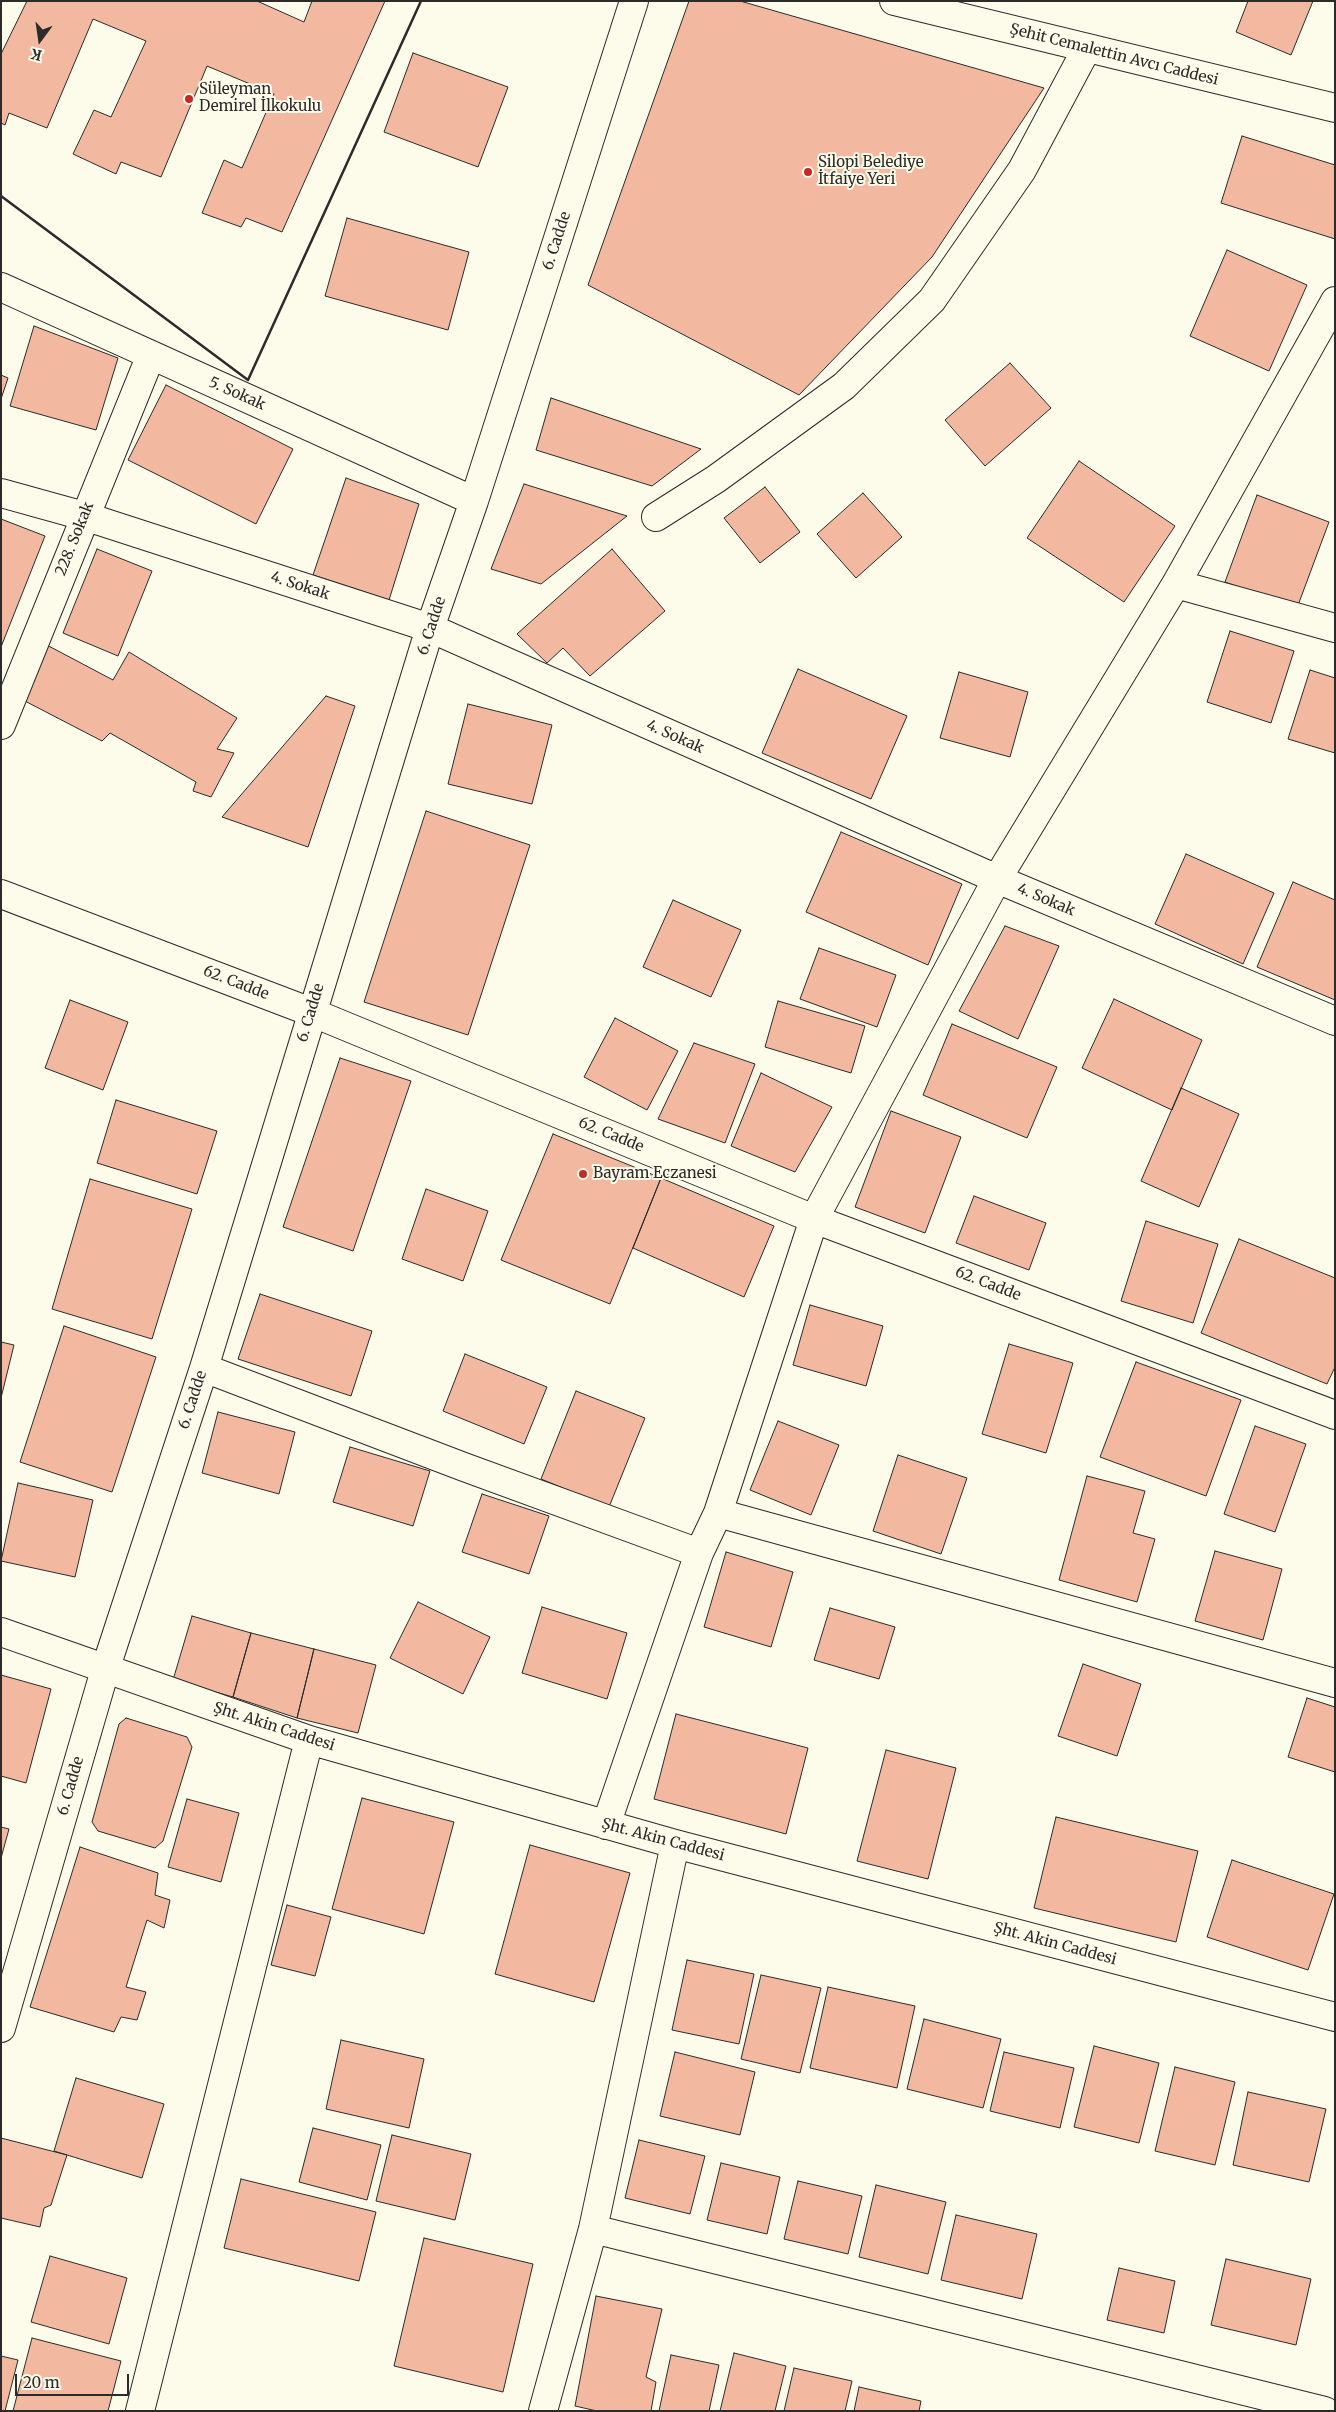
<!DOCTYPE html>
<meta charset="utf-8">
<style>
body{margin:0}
#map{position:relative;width:1336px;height:2412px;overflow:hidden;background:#fdfbea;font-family:Merriweather,serif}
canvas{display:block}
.frame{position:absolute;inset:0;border:2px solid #2b2b2b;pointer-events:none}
.north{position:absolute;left:15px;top:15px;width:50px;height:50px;-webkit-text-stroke:4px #fdfbea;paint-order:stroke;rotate:194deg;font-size:14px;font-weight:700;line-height:20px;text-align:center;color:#2b2b2b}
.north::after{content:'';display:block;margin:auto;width:18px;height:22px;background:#2b2b2b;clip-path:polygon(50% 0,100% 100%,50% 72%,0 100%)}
.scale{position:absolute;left:15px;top:2374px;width:114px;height:22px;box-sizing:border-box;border:2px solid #2b2b2b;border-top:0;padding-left:6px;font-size:15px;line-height:18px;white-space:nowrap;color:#2b2b2b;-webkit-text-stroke:4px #fdfbea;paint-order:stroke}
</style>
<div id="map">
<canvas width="1336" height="2412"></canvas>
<div class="frame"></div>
<div class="north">K</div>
<div class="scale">20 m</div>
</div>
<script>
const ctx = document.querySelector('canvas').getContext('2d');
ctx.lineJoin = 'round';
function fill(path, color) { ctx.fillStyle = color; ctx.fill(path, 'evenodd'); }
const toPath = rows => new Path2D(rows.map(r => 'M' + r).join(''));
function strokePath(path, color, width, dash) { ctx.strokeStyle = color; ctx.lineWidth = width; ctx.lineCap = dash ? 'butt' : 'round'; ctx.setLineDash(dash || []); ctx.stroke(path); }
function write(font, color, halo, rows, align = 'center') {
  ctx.font = font + ' Merriweather,serif'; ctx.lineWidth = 4; ctx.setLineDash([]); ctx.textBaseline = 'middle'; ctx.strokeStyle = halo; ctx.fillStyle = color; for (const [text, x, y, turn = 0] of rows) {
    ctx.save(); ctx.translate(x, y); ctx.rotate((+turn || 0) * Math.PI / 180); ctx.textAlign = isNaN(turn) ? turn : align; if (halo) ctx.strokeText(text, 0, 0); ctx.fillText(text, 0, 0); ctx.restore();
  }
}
const building = toPath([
 [27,1,257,1,304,22,312,1,385,1,282,232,246,218,241,227,202,213,224,160,242,168,274,94,207,66,161,177,121,162,116,174,73,154,94,110,111,117,146,41,93,19,47,128,9,113,5,125,1,123,1,54,27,1],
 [689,1,740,1,1044,88,932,257,799,395,588,285,689,1],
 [1248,1,1313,1,1291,55,1236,32,1248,1],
 [413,53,508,87,478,167,384,132,413,53],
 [1242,136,1335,165,1335,239,1221,203,1242,136],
 [347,218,469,252,448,330,325,296,347,218],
 [1227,250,1307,285,1269,371,1190,336,1227,250],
 [34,326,118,358,96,430,10,406,34,326],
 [1010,363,1051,408,985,466,945,420,1010,363],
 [1,375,8,378,1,399,1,375],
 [166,385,293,449,256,524,128,460,166,385],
 [551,398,701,449,652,486,536,450,551,398],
 [1079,461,1175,526,1124,602,1027,538,1079,461],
 [346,478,419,504,389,600,313,575,346,478],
 [524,484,627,516,541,584,491,569,524,484],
 [765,487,800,532,760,563,724,518,765,487],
 [863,493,902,537,856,578,817,534,863,493],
 [1257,495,1329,522,1297,608,1225,582,1257,495],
 [1,519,45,536,1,647,1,519],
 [97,549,152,571,118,656,63,633,97,549],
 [612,549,665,611,590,676,563,648,547,663,517,634,612,549],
 [1230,631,1294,651,1271,723,1207,702,1230,631],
 [43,643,113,680,129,652,237,718,217,749,234,753,211,797,193,791,196,782,110,733,102,741,21,699,43,643],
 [798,669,907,716,871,799,762,753,798,669],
 [1310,670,1335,678,1335,753,1288,739,1310,670],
 [959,672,1028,692,1010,757,940,738,959,672],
 [326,696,355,706,308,847,222,817,326,696],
 [468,704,552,725,532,804,448,784,468,704],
 [426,811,530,845,468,1035,364,1002,426,811],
 [841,832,962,884,928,965,806,912,841,832],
 [1186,854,1274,893,1243,964,1155,924,1186,854],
 [1293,882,1335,900,1335,1000,1257,967,1293,882],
 [673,900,741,930,711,997,643,967,673,900],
 [1005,926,1059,946,1018,1039,959,1011,1005,926],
 [819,948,896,975,877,1027,800,999,819,948],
 [1114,999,1202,1040,1172,1110,1082,1068,1114,999],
 [70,1000,128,1022,103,1090,45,1068,70,1000],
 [778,1001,865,1026,851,1073,765,1047,778,1001],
 [615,1018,678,1051,647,1110,584,1077,615,1018],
 [952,1024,1057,1067,1027,1138,923,1095,952,1024],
 [694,1043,755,1064,725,1143,658,1119,694,1043],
 [340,1058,411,1081,353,1251,283,1227,340,1058],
 [761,1073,832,1107,795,1172,731,1146,761,1073],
 [1181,1088,1239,1114,1199,1207,1141,1181,1181,1088],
 [116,1100,217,1131,197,1194,97,1163,116,1100],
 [891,1111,961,1137,925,1233,855,1207,891,1111],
 [553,1134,661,1178,610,1304,501,1260,553,1134],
 [661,1178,774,1226,744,1297,633,1248,661,1178],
 [90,1179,192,1209,152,1339,52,1309,90,1179],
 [426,1189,488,1211,463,1281,402,1259,426,1189],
 [974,1196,1046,1223,1029,1270,956,1243,974,1196],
 [1146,1221,1218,1244,1193,1323,1121,1301,1146,1221],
 [1239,1239,1335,1278,1335,1367,1327,1384,1201,1333,1239,1239],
 [260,1294,372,1331,351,1396,238,1359,260,1294],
 [810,1305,883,1326,866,1386,793,1365,810,1305],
 [64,1326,156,1357,112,1492,20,1462,64,1326],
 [1,1342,14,1345,1,1398,1,1342],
 [1009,1344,1073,1363,1046,1453,982,1434,1009,1344],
 [465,1354,547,1387,524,1444,443,1411,465,1354],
 [1136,1362,1241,1400,1206,1496,1100,1457,1136,1362],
 [576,1391,645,1418,609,1507,541,1479,576,1391],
 [218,1412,295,1432,279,1494,202,1473,218,1412],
 [778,1421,839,1445,811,1515,750,1490,778,1421],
 [1255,1426,1306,1444,1275,1532,1224,1514,1255,1426],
 [350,1447,430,1471,413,1526,333,1502,350,1447],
 [898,1455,967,1478,941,1554,873,1531,898,1455],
 [1087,1476,1145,1491,1133,1533,1155,1539,1137,1602,1059,1580,1087,1476],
 [18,1483,93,1500,75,1577,1,1561,18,1483],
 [482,1494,549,1516,529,1574,462,1552,482,1494],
 [1215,1551,1282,1569,1263,1640,1195,1621,1215,1551],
 [726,1552,793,1572,771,1647,704,1627,726,1552],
 [418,1602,490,1637,463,1694,390,1658,418,1602],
 [542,1607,627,1633,607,1699,522,1673,542,1607],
 [830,1608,895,1627,879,1679,814,1660,830,1608],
 [192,1616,251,1633,233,1697,173,1680,192,1616],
 [251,1633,314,1649,297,1718,233,1697,251,1633],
 [314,1649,376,1665,358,1733,297,1718,314,1649],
 [1083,1664,1141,1684,1117,1756,1058,1736,1083,1664],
 [1,1675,51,1689,26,1783,1,1776,1,1675],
 [1307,1698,1335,1707,1335,1772,1288,1757,1307,1698],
 [676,1714,808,1748,786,1834,654,1799,676,1714],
 [126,1718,187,1737,192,1747,163,1841,155,1848,98,1831,92,1822,119,1724,126,1718],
 [886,1750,956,1768,928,1879,857,1861,886,1750],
 [362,1798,454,1822,424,1934,332,1909,362,1798],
 [187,1799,239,1813,221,1882,168,1867,187,1799],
 [1056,1817,1198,1851,1176,1942,1034,1908,1056,1817],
 [1,1827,9,1829,1,1858,1,1827],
 [530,1845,630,1873,594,2002,495,1974,530,1845],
 [80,1847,158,1873,155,1895,170,1900,164,1928,147,1920,126,1987,146,1992,137,2020,121,2017,114,2032,30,2007,80,1847],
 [1232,1860,1334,1894,1308,1970,1207,1937,1232,1860],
 [287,1905,331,1917,315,1976,271,1965,287,1905],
 [687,1960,754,1974,739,2044,672,2030,687,1960],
 [761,1975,821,1988,800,2073,741,2059,761,1975],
 [828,1987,915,2006,897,2088,810,2068,828,1987],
 [924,2019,1001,2039,983,2108,907,2089,924,2019],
 [341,2040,424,2059,409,2128,326,2109,341,2040],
 [1094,2046,1159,2063,1139,2143,1074,2127,1094,2046],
 [675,2052,755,2072,740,2135,660,2116,675,2052],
 [1004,2052,1074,2068,1060,2128,990,2111,1004,2052],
 [1175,2067,1235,2082,1215,2165,1155,2151,1175,2067],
 [76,2078,164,2104,142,2178,54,2151,76,2078],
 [1248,2092,1326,2109,1309,2182,1233,2165,1248,2092],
 [313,2128,381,2145,367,2200,299,2182,313,2128],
 [392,2135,471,2154,455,2220,376,2201,392,2135],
 [1,2138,67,2155,51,2205,44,2208,40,2227,1,2218,1,2138],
 [639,2140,705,2156,690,2214,625,2198,639,2140],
 [721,2163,780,2177,767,2234,707,2220,721,2163],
 [241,2179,376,2212,359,2281,224,2248,241,2179],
 [798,2181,862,2196,848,2254,784,2239,798,2181],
 [876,2185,946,2202,928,2274,859,2257,876,2185],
 [956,2215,1037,2234,1022,2299,941,2280,956,2215],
 [424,2238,533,2264,503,2392,394,2366,424,2238],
 [50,2256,127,2278,109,2344,31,2322,50,2256],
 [1226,2259,1311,2279,1296,2345,1211,2325,1226,2259],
 [1119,2268,1175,2281,1164,2333,1107,2320,1119,2268],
 [596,2296,662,2309,646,2377,656,2382,651,2411,597,2411,575,2406,596,2296],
 [32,2338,121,2361,108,2411,13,2411,32,2338],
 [734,2353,786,2366,775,2411,720,2411,734,2353],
 [671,2355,719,2365,709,2411,659,2411,671,2355],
 [1,2356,18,2360,5,2411,1,2411,1,2356],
 [794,2368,852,2381,845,2411,784,2411,794,2368],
 [859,2387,921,2401,919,2411,854,2411,859,2387]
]);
const minor = toPath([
 [894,1,1335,108],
 [1,287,474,501],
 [1,493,84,516,430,628,997,879,1335,1021],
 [656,517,716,479,844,386,932,300,1022,170,1087,48],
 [1176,584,1335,628],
 [1,725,151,355],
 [1,894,311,1012,814,1219,1335,1415],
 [204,1368,464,1467,699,1553],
 [718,1513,1335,1683],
 [1,1632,309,1740,675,1844,1335,2017],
 [606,1825,699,1553,718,1513,814,1219,997,879,1176,584,1335,301],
 [1,2028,105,1670,204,1368,430,628,474,501,634,1],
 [593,2229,1325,2411],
 [140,2411,309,1740],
 [543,2411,593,2229,675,1844]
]);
const wall = toPath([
 [1,196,248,380,421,1]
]);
const markers = [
 [189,99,5,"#c62828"],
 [808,172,5,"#c62828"],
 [583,1174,5,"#c62828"]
];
const streetNames = [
 ["Şehit Cemalettin Avcı Caddesi",1114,55,14],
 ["6. Cadde",557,241,-72],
 ["5. Sokak",237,394,24],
 ["228. Sokak",75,539,-68],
 ["4. Sokak",300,586,18],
 ["6. Cadde",432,626,-72],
 ["4. Sokak",675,737,24],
 ["4. Sokak",1046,900,23],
 ["62. Cadde",236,983,21],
 ["6. Cadde",311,1013,-73],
 ["62. Cadde",611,1135,22],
 ["62. Cadde",988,1284,21],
 ["6. Cadde",193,1400,-72],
 ["Şht. Akin Caddesi",274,1727,18],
 ["6. Cadde",71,1786,-74],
 ["Şht. Akin Caddesi",663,1840,15],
 ["Şht. Akin Caddesi",1055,1944,15]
];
const poiNames = [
 ["Süleyman",199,90],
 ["Demirel İlkokulu",199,107],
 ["Silopi Belediye",818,163],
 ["İtfaiye Yeri",818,180],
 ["Bayram Eczanesi",593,1174]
];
fill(building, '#f2b8a0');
strokePath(building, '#2b2b2b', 1);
strokePath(minor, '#2b2b2b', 30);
strokePath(minor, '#fdfbea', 28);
strokePath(wall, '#2b2b2b', 2.5);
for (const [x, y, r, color] of markers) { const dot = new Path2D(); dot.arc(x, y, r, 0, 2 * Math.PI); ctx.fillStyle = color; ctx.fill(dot); strokePath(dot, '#fdfbea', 2); }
write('15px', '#2b2b2b', '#fdfbea', streetNames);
write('15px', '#2b2b2b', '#fdfbea', poiNames, 'left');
</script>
